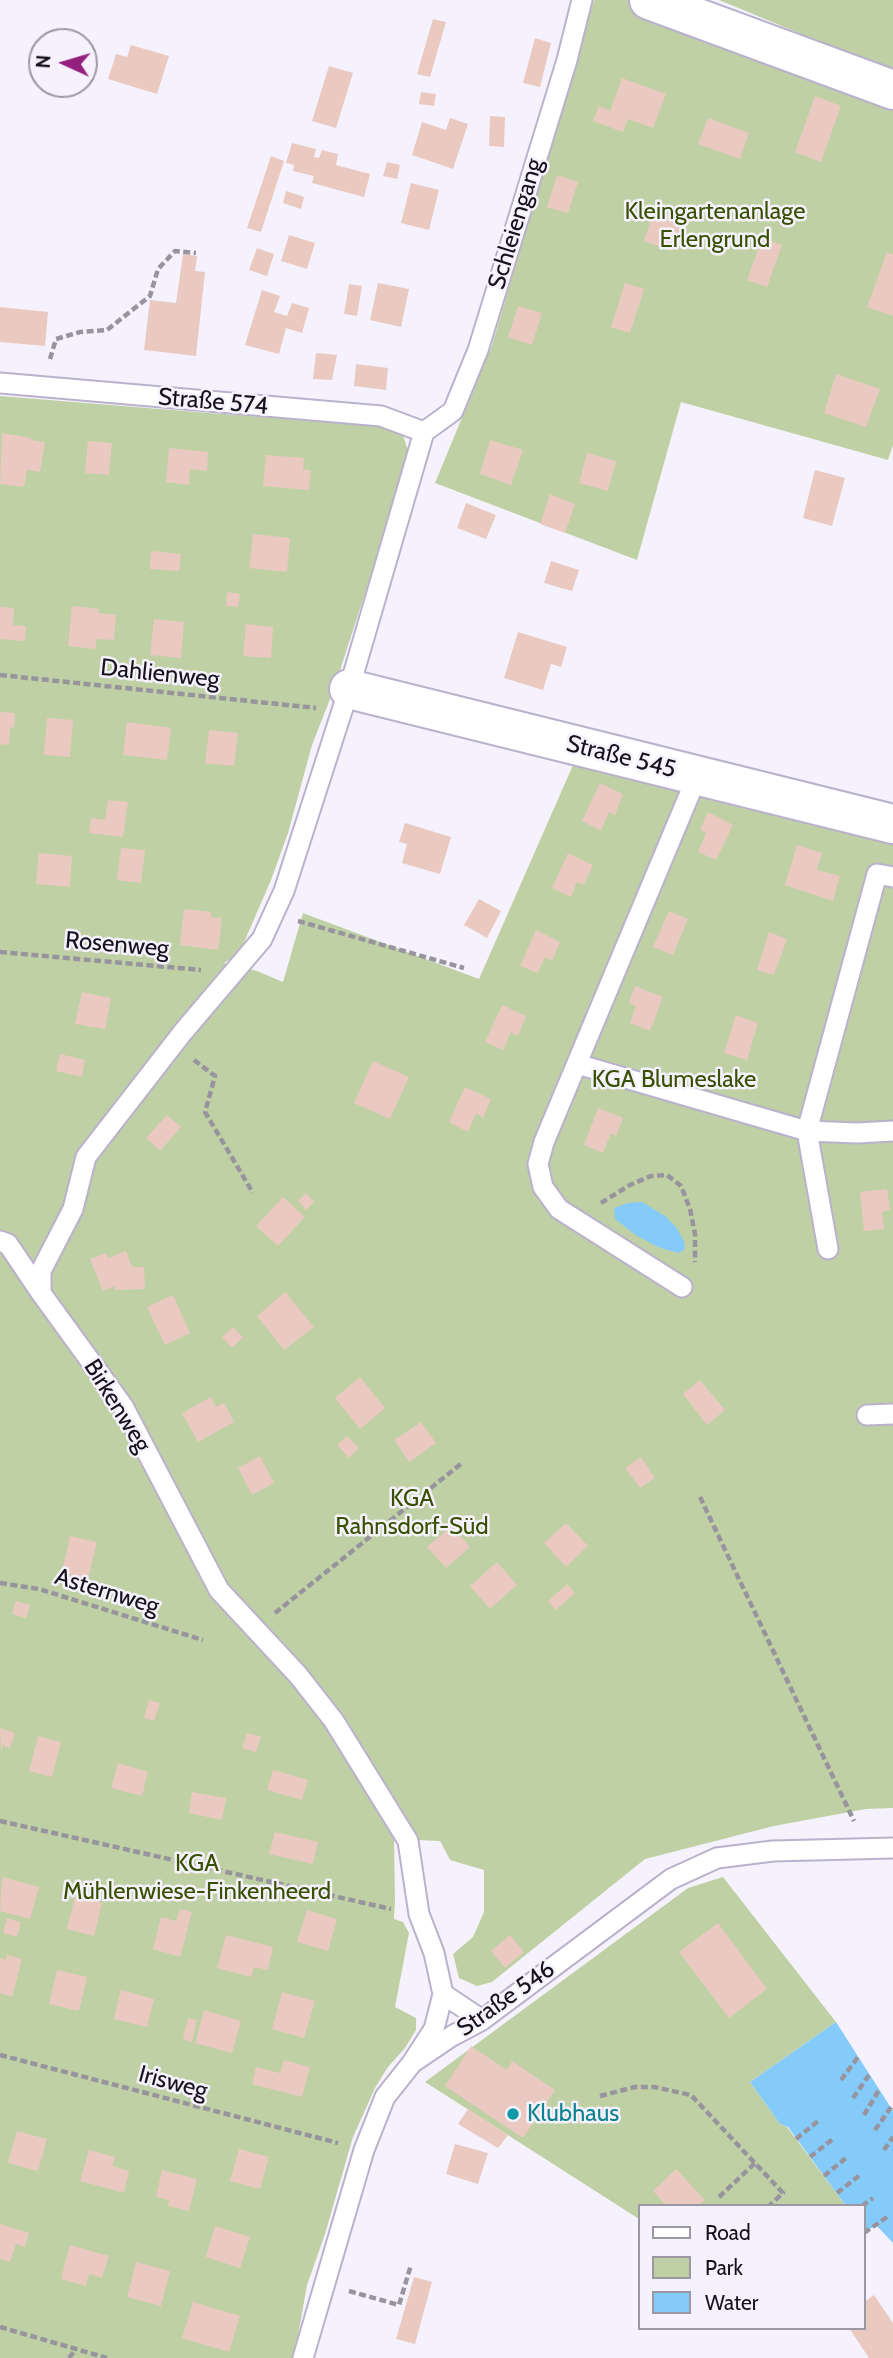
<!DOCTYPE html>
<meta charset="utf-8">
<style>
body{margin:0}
#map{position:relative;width:893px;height:2358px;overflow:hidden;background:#f6f2fd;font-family:Cabin,sans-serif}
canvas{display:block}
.legend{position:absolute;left:638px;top:2204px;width:228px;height:126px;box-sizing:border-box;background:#f6f2fd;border:2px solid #9c98a3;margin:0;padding:9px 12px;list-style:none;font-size:21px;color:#15121b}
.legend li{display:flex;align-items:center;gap:14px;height:35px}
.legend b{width:35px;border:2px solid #9c98a3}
.north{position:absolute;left:28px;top:28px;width:70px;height:70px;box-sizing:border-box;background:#f6f2fd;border:2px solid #9c98a3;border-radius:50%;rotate:274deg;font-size:19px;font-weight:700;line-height:28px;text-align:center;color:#15121b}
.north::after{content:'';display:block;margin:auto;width:24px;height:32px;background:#94207d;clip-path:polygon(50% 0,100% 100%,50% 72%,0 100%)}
</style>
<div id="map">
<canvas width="893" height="2358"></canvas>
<ul class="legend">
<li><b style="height:9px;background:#fff"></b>Road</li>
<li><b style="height:19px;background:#bed0a4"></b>Park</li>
<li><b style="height:19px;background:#85cbfa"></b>Water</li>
</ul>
<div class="north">N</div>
</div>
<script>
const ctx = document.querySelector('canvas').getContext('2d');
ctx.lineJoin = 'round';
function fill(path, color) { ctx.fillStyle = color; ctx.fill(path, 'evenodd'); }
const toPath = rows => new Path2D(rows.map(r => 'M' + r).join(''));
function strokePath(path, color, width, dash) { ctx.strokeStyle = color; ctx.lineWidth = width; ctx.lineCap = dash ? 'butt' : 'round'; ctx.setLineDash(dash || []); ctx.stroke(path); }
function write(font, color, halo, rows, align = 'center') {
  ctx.font = font + ' Cabin,sans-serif'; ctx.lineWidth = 5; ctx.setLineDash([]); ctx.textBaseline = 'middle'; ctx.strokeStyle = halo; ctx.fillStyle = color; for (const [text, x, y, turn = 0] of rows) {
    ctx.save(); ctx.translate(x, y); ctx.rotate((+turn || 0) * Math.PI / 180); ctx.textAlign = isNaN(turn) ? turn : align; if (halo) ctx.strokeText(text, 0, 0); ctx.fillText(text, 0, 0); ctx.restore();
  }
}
const green = toPath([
 [594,0,628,0,893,104,893,445,888,460,681,402,637,560,435,483,492,345],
 [719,0,893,0,893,73,893,72],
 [0,396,209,413,278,418,324,419,387,424,403,435,408,451,400,485,334,689,312,745,288,833,271,880,239,954,224,963,257,971,283,982,303,913,479,979,577,756,893,835,893,1808,866,1809,774,1826,645,1859,492,1982,477,1986,459,1978,453,1954,473,1937,484,1912,484,1870,450,1860,440,1841,394,1839,395,1900,394,1919,403,1922,409,1933,395,2007,416,2018,416,2030,405,2048,388,2067,375,2088,353,2137,325,2234,307,2285,294,2358,0,2358],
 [723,1877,836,2022,750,2082,780,2124,787,2127,846,2206,639,2206,639,2219,425,2082,688,1888]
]);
const water = toPath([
 [642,1202,665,1216,676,1227,684,1241,685,1249,679,1253,660,1248,637,1236,615,1219,614,1208,628,1203],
 [836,2022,893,2111,893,2243,876,2225,864,2233,863,2206,846,2206,788,2127,780,2124,750,2082]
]);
const building = toPath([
 [433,19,446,22,430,77,417,74],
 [535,38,551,43,540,87,523,83],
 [131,45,169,56,157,94,108,79,116,54,127,57],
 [329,66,353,73,336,128,312,121],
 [622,78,666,94,653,128,628,119,623,132,593,121,599,106,610,111],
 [421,92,436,94,434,106,419,104],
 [815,96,841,106,821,162,795,152],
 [490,116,505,117,504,147,489,146],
 [450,118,468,124,453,169,412,155,422,122,446,130],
 [708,118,749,133,740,159,698,144],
 [292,143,316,149,314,157,319,158,322,150,338,154,336,165,370,174,364,197,312,183,314,176,293,171,294,165,286,163],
 [271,156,284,161,261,232,247,228],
 [387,162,400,165,397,179,383,176],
 [557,175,578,182,568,213,547,207],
 [411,183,439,190,429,230,401,223],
 [286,191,304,197,301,209,283,203],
 [654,210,682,219,672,251,644,241],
 [289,235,315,243,307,269,281,261],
 [762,238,782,245,767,287,747,280],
 [257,248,274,254,267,276,249,270],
 [887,252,893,255,893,316,867,307],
 [183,254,197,256,195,271,205,272,196,356,144,350,150,300,176,303],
 [378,283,409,289,401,327,370,320],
 [625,283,644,289,630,333,611,327],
 [349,284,362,286,357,316,344,314],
 [262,290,280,296,274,312,287,316,292,303,309,308,302,333,286,328,279,354,245,345],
 [518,306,542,313,532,345,508,337],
 [0,307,48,312,45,346,0,342],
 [316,353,337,355,332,380,313,379],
 [356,364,388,368,386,390,354,386],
 [836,374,880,389,866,427,824,413],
 [2,433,31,438,31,440,45,442,40,472,27,470,24,487,0,484],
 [490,440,523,450,511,485,480,474],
 [88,441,112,443,109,475,85,473],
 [169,448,208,452,207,471,190,469,189,485,166,482],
 [587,453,616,461,608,491,579,483],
 [266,455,304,458,303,470,311,470,309,490,263,486],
 [815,470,845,478,832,526,803,518],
 [550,494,575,504,565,533,540,524],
 [466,503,496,515,486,539,457,528],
 [253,534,290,538,287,572,249,568],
 [151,551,181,554,179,571,150,569],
 [551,561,579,570,572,591,544,583],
 [227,592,240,594,238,607,226,606],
 [72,606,99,609,99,613,116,615,114,640,97,639,95,649,68,646],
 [0,607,14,608,13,625,26,626,25,641,0,639],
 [154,619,184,622,181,658,150,655],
 [246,624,273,627,271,658,243,656],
 [518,632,567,647,561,667,551,664,543,690,504,678],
 [0,712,15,713,14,728,10,727,9,745,0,744],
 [47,718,73,720,70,757,44,755],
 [127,722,171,728,167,760,123,755],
 [209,730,238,733,234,766,205,763],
 [600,783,623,794,615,815,609,812,601,831,582,821],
 [108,800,128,802,123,837,89,833,91,818,105,820],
 [708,812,733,825,716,860,698,852,706,833,700,830],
 [405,823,451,837,440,874,402,863,407,844,399,842],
 [797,845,822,853,817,870,840,876,833,901,785,885],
 [121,848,145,850,141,883,117,880],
 [39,853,72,856,70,887,36,884],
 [568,853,593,865,584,885,577,882,571,897,552,888],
 [479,899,501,911,487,938,464,925],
 [184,909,211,912,211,917,222,918,218,950,180,945],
 [669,911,688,919,673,955,653,947],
 [536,930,560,942,552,961,545,957,538,973,520,966],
 [769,932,787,939,774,975,757,970],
 [635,986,663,997,650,1031,630,1023,636,1006,629,1003],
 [82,992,111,998,105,1029,75,1024],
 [502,1005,526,1016,518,1036,511,1032,503,1050,485,1042],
 [736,1015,758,1023,747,1060,724,1053],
 [60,1054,85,1060,82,1077,56,1071],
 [373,1061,409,1077,390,1119,354,1103],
 [465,1087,491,1099,483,1118,476,1113,468,1132,449,1122],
 [598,1108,623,1118,616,1136,611,1133,603,1153,584,1145],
 [167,1115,181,1127,160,1151,146,1138],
 [887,1189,890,1210,882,1212,884,1229,864,1231,860,1192],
 [306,1193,314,1202,306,1210,298,1201],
 [283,1197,305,1217,278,1246,256,1226],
 [126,1251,132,1267,144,1267,145,1289,115,1290,114,1286,103,1291,90,1259,106,1253,108,1258],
 [285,1292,314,1327,284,1350,257,1316],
 [173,1295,190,1333,165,1345,147,1307],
 [233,1327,243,1337,232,1348,222,1337],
 [360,1377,385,1408,360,1429,335,1398],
 [700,1380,725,1410,707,1425,683,1394],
 [211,1397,216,1407,224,1403,234,1422,198,1442,182,1413],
 [421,1422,436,1443,409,1462,394,1440],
 [347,1436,359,1448,349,1458,337,1445],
 [260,1456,274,1483,252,1495,238,1468],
 [641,1457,655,1478,640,1488,625,1468],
 [566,1523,588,1546,566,1567,544,1543],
 [452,1526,470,1547,446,1568,427,1547],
 [70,1536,97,1542,88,1579,62,1572],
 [497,1562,517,1585,490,1609,470,1586],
 [567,1584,575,1593,556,1610,548,1601],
 [16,1601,30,1605,26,1618,12,1614],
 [149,1700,160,1703,154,1721,144,1718],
 [0,1728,15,1733,10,1748,3,1745,1,1752],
 [247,1733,261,1737,256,1752,242,1748],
 [38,1736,61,1742,52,1777,29,1771],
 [118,1763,148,1772,142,1796,111,1788],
 [273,1770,308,1780,302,1800,267,1790],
 [192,1792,226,1798,222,1820,189,1813],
 [275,1832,318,1842,313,1864,269,1854],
 [2,1877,39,1887,30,1919,0,1911],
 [75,1896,102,1903,94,1936,67,1929],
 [180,1909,192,1912,180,1957,153,1949,161,1917,176,1921],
 [307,1910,337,1919,328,1951,297,1942],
 [7,1918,21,1922,17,1937,3,1933],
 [718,1923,767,1989,729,2018,679,1952],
 [226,1935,273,1947,268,1970,254,1967,251,1977,217,1968],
 [510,1935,524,1952,505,1968,491,1951],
 [7,1955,22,1959,12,1997,0,1993,0,1958,6,1960],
 [57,1970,87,1977,79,2011,49,2004],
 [121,1990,154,1999,147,2027,114,2019],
 [282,1992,315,2001,304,2038,272,2029],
 [204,2010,241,2021,232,2053,195,2043],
 [188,2018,197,2020,192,2042,183,2039],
 [471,2046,507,2070,512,2061,555,2090,523,2138,445,2086],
 [284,2060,310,2067,302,2097,252,2084,256,2067,280,2073],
 [468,2109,508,2135,498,2148,458,2124],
 [17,2131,47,2139,38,2171,8,2163],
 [455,2144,488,2153,478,2184,446,2174],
 [239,2149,269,2157,260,2189,230,2181],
 [89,2150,115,2157,112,2166,129,2171,124,2193,80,2181],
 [676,2169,705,2200,698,2206,667,2206,653,2191],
 [162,2170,197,2179,189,2211,168,2206,169,2200,156,2197],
 [0,2224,29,2233,25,2247,16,2244,10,2262,0,2259],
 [215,2226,250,2237,240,2268,206,2257],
 [70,2245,109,2256,102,2278,89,2274,86,2286,61,2279],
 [136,2262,170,2271,161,2306,127,2297],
 [414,2277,432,2282,415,2344,396,2339],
 [874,2295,893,2323,893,2358,869,2358,849,2328,863,2328,863,2303],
 [193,2302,240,2316,229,2352,182,2338]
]);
const path = toPath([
 [50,359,56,339,80,332,107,330,150,296,158,269,175,251,196,253],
 [0,675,316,708],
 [298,921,464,968],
 [0,952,201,970],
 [194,1060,215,1076,205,1112,253,1193],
 [601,1203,630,1185,651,1176,667,1175,681,1186,690,1209,695,1234,695,1262],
 [700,1497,854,1821],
 [0,1583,39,1589,203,1640],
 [275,1613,462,1463],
 [0,1821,391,1909],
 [0,2055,338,2143],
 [841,2080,858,2057],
 [600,2096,635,2087,654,2087,691,2095,783,2193,769,2206],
 [853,2098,869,2075],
 [864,2115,879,2090],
 [875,2130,891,2107],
 [796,2139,818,2121],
 [884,2150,893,2137],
 [810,2157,833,2139],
 [824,2176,846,2158],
 [837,2193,860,2175],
 [719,2197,755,2163],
 [862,2206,873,2198],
 [864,2233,887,2217],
 [349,2291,399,2305,411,2265],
 [0,2327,107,2358],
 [69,2358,76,2349]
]);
const service = toPath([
 [0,383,381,416,424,432],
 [424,432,453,411,478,350,567,60,582,0],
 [577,1064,807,1131,857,1133,893,1131],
 [0,1241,8,1244,41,1293],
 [828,1249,807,1131,877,874,893,877],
 [682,1287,559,1209,543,1187,538,1164,544,1142,693,786,695,776],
 [867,1415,893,1414],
 [443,1994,482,2020],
 [412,2063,434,2029,443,1994,434,1953,419,1914,408,1841,334,1721,298,1675,219,1590,123,1406,41,1293,41,1271,73,1209,86,1157,183,1032,262,939,284,891,349,689,424,432],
 [303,2358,364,2150,385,2097,412,2063,452,2036,482,2020,671,1879,717,1858,773,1851,893,1848]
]);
const minor = toPath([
 [649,0,893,90],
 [349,689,893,824]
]);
const markers = [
 [513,2114,7,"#0f9aa8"]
];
const parkNames = [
 ["Kleingartenanlage",715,212],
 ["Erlengrund",715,240],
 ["KGA Blumeslake",674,1080],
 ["KGA",412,1499],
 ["Rahnsdorf-Süd",412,1527],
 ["KGA",197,1864],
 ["Mühlenwiese-Finkenheerd",197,1892]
];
const streetNames = [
 ["Schleiengang",516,224,-73],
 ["Straße 574",213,402,5],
 ["Dahlienweg",160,674,6],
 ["Straße 545",621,757,14],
 ["Rosenweg",117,945,5],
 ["Birkenweg",117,1406,58],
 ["Asternweg",107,1592,17],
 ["Straße 546",506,1999,-35],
 ["Irisweg",173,2083,15]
];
const cultureNames = [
 ["Klubhaus",527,2114]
];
fill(green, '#bed0a4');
fill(water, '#85cbfa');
fill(building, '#eacac0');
strokePath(service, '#bab2cc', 23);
strokePath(minor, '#bab2cc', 42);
strokePath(path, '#97949e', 4.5, [7, 3.5]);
strokePath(service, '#fff', 19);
strokePath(minor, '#fff', 38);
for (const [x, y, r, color] of markers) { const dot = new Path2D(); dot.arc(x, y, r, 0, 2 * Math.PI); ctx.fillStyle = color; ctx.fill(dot); strokePath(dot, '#f6f2fd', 2.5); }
write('24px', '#395000', '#f6f2fd', parkNames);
write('24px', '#15121b', '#f6f2fd', streetNames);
write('24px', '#0d838f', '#f6f2fd', cultureNames, 'left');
</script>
